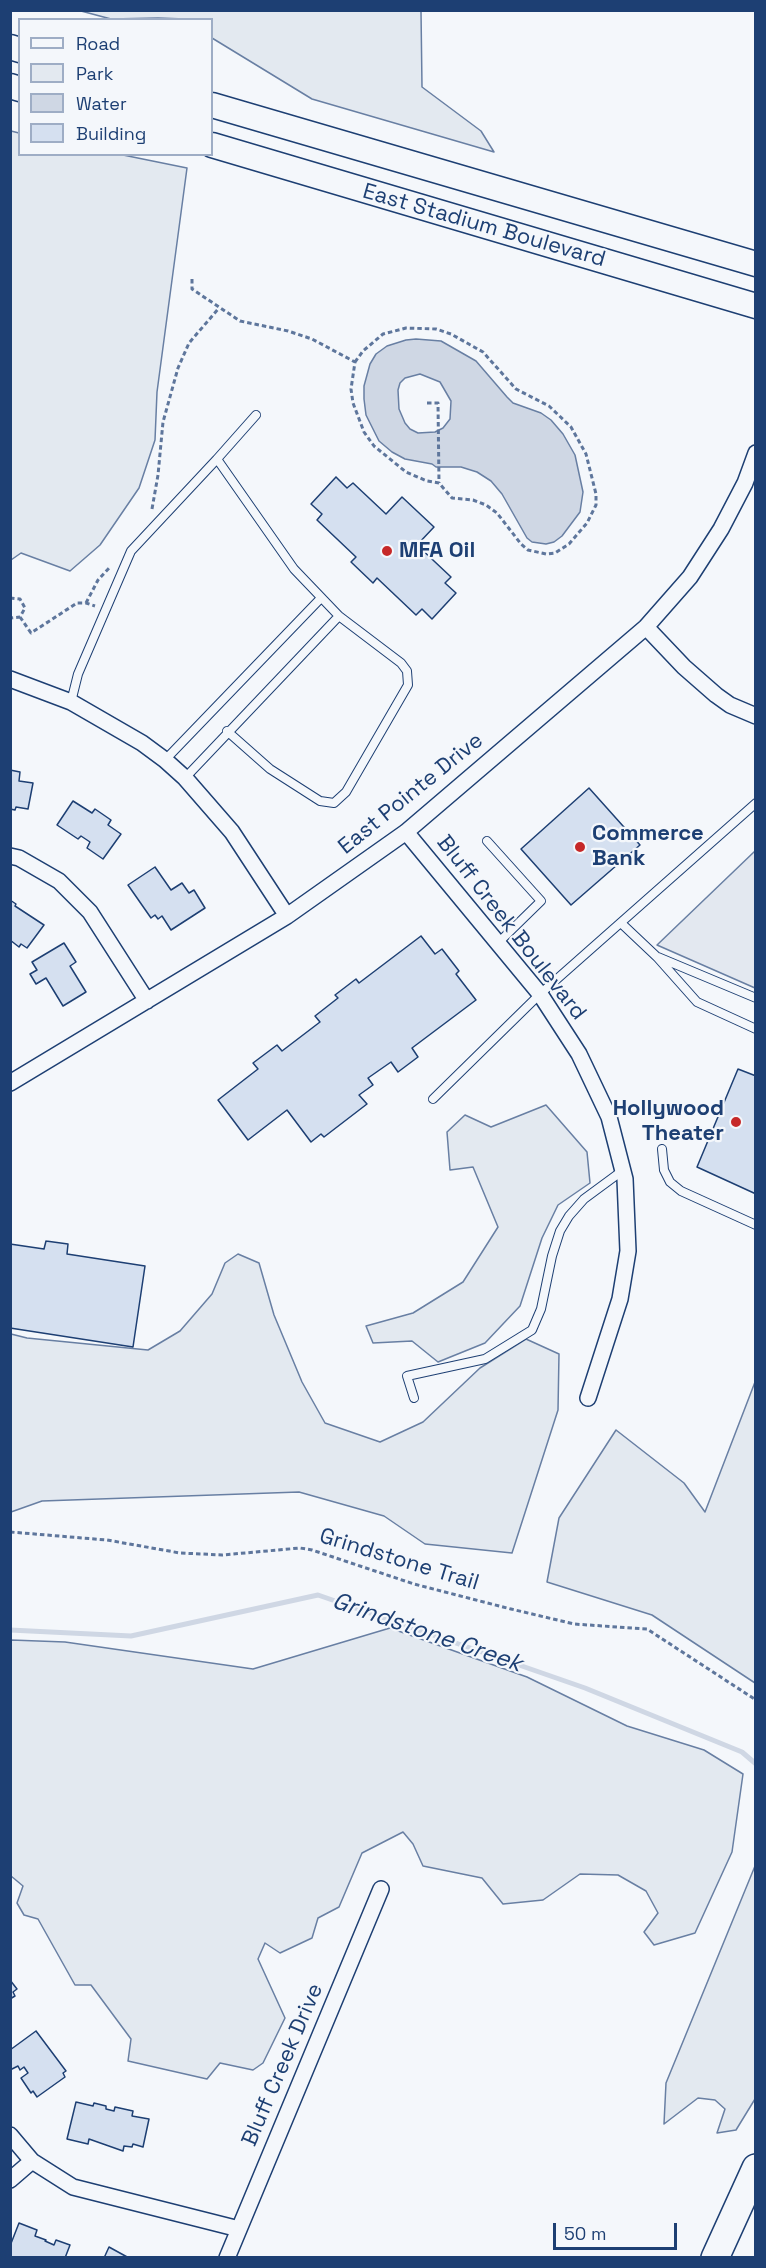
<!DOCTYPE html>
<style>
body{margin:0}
#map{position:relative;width:766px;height:2268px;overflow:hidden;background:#f4f7fb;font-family:"Space Grotesk",sans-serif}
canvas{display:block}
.frame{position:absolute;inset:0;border:12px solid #1d3f73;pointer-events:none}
.legend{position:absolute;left:18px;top:18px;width:195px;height:138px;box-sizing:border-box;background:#f4f7fb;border:2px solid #9eadc5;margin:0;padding:8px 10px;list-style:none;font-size:18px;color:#1d3f73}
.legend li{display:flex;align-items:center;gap:12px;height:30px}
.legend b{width:30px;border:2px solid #9eadc5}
.scale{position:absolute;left:553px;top:2223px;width:124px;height:27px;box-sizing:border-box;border:3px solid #1d3f73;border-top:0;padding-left:8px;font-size:18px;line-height:21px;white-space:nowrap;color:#1d3f73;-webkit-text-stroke:4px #f4f7fb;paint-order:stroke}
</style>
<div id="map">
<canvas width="766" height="2268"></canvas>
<div class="frame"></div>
<ul class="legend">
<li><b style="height:8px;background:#f4f7fb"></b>Road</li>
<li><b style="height:16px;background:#e3e9f0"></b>Park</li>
<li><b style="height:16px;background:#cfd7e4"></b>Water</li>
<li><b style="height:16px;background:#d5e0f0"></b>Building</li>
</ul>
<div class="scale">50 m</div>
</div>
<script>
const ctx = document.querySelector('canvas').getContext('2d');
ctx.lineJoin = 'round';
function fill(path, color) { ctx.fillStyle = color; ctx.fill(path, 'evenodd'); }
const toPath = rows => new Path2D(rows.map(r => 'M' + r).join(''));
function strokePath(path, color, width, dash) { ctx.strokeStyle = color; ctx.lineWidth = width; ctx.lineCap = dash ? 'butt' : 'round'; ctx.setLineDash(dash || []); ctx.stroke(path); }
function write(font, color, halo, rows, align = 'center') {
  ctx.font = font + ' "Space Grotesk",sans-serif'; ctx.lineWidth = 4.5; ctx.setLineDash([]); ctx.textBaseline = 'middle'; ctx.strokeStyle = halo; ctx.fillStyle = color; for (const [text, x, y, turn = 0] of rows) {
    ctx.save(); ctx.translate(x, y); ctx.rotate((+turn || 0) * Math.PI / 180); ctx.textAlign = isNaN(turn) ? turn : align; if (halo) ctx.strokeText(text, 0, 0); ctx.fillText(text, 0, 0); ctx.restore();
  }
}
const green = toPath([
 [81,11,421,11,422,87,481,131,494,152,312,99,212,38,212,20,158,18,111,19,81,11],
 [11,131,19,133,20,154,123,155,187,168,157,392,155,440,139,488,100,545,70,571,21,553,11,560,11,131],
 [546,1105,587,1152,590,1183,558,1205,542,1238,520,1306,485,1343,438,1362,412,1341,373,1343,366,1326,413,1313,463,1282,498,1227,473,1167,450,1170,447,1132,465,1115,491,1127,546,1105],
 [238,1254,259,1263,274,1315,302,1382,325,1423,380,1442,423,1422,480,1368,526,1339,559,1354,558,1410,512,1553,425,1544,384,1516,299,1492,42,1501,11,1512,11,1334,27,1338,148,1350,180,1331,212,1294,225,1263,238,1254],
 [755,1382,755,1683,652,1615,547,1582,559,1518,616,1430,684,1483,705,1512,755,1382],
 [390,1628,527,1677,627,1726,704,1750,743,1774,732,1852,695,1933,654,1945,644,1932,658,1913,646,1891,618,1875,580,1874,543,1900,503,1904,482,1878,423,1866,413,1844,403,1832,362,1853,339,1907,318,1918,312,1938,280,1953,265,1943,258,1959,285,2018,263,2063,253,2070,220,2063,207,2079,128,2061,131,2039,91,1985,75,1985,38,1919,24,1915,17,1903,23,1886,11,1876,11,1640,65,1642,253,1669,390,1628],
 [755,1866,755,2099,736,2130,717,2133,725,2109,715,2100,698,2098,664,2124,666,2083,755,1866]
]);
const parking = toPath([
 [755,851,755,988,657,945,755,851]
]);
const water = toPath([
 [416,339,441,341,476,361,507,397,513,403,541,413,551,420,563,434,575,455,583,492,580,512,562,536,554,542,546,544,532,542,527,538,502,494,491,481,477,472,461,467,436,467,432,464,405,459,392,452,379,441,366,415,364,399,364,386,370,364,376,354,387,346,406,340,416,339],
 [420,374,440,382,451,401,450,419,443,428,435,432,418,433,410,429,405,423,399,409,398,390,400,383,405,378,420,374]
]);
const stream = toPath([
 [10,1630,131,1636,318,1595,585,1688,742,1752,756,1764]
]);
const building = toPath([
 [336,477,347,488,353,483,386,514,402,497,434,527,417,545,451,577,445,583,456,593,432,619,422,609,416,615,377,578,373,583,351,562,356,557,317,520,322,514,311,504,336,477],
 [10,770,20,772,19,781,33,783,28,809,16,807,15,810,10,809,10,770],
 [589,788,640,845,571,905,521,849,589,788],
 [73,801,92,813,95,809,111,820,108,825,121,834,103,859,87,848,90,842,81,836,78,839,57,825,73,801],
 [155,867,171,890,182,883,189,893,194,890,205,908,171,930,162,916,158,919,155,915,151,918,128,885,155,867],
 [10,900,16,904,15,906,44,925,27,948,21,944,19,947,10,940,10,900],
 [421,936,435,954,442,949,459,971,456,974,476,1000,412,1048,418,1057,398,1072,391,1062,368,1078,373,1085,359,1095,367,1104,324,1137,321,1134,311,1142,287,1110,248,1140,218,1100,258,1069,253,1063,277,1045,282,1051,320,1022,315,1016,338,998,335,995,356,979,359,983,421,936],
 [64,943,76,962,70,966,86,992,63,1006,46,978,36,984,30,974,37,970,32,962,64,943],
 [738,1069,756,1076,756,1194,697,1167,738,1069],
 [46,1241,68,1244,67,1254,145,1266,133,1347,10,1328,10,1244,44,1249,46,1241],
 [10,1980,17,1989,13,1992,15,1996,10,1999,10,1980],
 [36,2031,66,2071,63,2073,65,2077,37,2097,33,2091,31,2093,21,2078,28,2073,24,2067,20,2070,18,2066,10,2070,10,2050,36,2031],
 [76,2102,93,2106,94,2103,106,2106,106,2109,114,2111,115,2107,133,2111,132,2116,149,2119,143,2147,133,2144,132,2147,124,2146,123,2151,89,2139,88,2144,67,2139,76,2102],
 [19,2223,37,2230,35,2236,46,2240,45,2241,54,2245,56,2240,70,2245,65,2258,10,2258,10,2246,19,2223],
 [109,2247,129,2258,104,2258,109,2247]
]);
const path = toPath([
 [192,279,192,289,240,321,288,331,312,339,355,362,351,389,353,403,364,432,374,446,406,472,427,481,439,483,452,498,473,500,486,505,497,513,521,544,528,550,546,554,555,553,569,544,587,523,596,505,596,494,586,454,571,427,549,406,516,389,483,352,451,334,436,329,406,328,383,334,363,351,355,362],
 [427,403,438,403,439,483],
 [152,509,158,475,163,422,178,368,189,343,219,308],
 [10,598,20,599,25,608,20,617,10,618],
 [86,603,98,580,110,567],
 [20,617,31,633,77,603,86,603,95,606],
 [10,1532,107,1540,180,1553,222,1555,300,1548,312,1550,414,1584,511,1609,574,1624,647,1629,756,1700]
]);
const lane = toPath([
 [217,459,256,415],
 [71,702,78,674,131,551,217,459,294,569,339,616,401,663,407,671,408,685,346,792,334,803,320,801,270,769,227,731],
 [165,760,321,598],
 [185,778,339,616],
 [487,841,541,901,498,943],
 [621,923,657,957,697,1002,756,1029],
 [658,957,756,998],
 [433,1099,540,994,756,803],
 [662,1149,664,1170,670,1182,681,1191,756,1225],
 [414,1398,407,1376,485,1359,532,1330,541,1309,552,1256,560,1231,569,1216,584,1199,622,1171]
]);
const street = toPath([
 [646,627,684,667,716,695,730,705,756,716],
 [10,679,71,702,142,743,165,760,185,778,232,832,287,916],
 [406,832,540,994,579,1054,609,1117,625,1179,628,1251,620,1299,588,1398],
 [10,856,19,858,59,881,90,912,147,1001],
 [10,1083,287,916,406,832,646,627,690,577,721,529,745,483,756,453],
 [10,2135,32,2161,73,2187,239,2229],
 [10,2180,32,2161],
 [227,2258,381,1889]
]);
const primary = toPath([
 [10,47,20,50],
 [10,86,20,89],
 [212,105,756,264],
 [212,145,756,306]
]);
const highway = toPath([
 [715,2258,756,2168]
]);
const markers = [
 [387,551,6,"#c62828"],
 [580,847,6,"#c62828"],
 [736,1122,6,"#c62828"]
];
const streetNames = [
 ["East Stadium Boulevard",484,226,16],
 ["East Pointe Drive",411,794,-39],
 ["Bluff Creek Boulevard",511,928,52],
 ["Grindstone Trail",399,1560,17],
 ["Bluff Creek Drive",283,2065,-67]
];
const poiNames = [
 ["MFA Oil",399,551],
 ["Commerce",592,834],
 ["Bank",592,859],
 ["Hollywood",724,1109,"right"],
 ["Theater",724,1134,"right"]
];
const waterNames = [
 ["Grindstone Creek",427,1633,19]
];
fill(green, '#e3e9f0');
strokePath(green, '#687fa3', 1.5);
fill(parking, '#e3e8f0');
strokePath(parking, '#687fa3', 1.5);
fill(water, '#cfd7e4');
strokePath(water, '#687fa3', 1.5);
strokePath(stream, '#cfd7e4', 5);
fill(building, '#d5e0f0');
strokePath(building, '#1d3f73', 1.5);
strokePath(lane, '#1d3f73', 10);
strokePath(street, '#1d3f73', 18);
strokePath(primary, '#1d3f73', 27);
strokePath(highway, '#1d3f73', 30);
strokePath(path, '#5e769c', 3, [4.5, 3]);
strokePath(lane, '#f4f7fb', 8);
strokePath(street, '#f4f7fb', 15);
strokePath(primary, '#f4f7fb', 24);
strokePath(highway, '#f4f7fb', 27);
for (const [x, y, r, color] of markers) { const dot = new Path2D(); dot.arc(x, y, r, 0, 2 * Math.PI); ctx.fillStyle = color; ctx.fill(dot); strokePath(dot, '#f4f7fb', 2); }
write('22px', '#1d3f73', '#f4f7fb', streetNames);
write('bold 22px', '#1d3f73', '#f4f7fb', poiNames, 'left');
write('italic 24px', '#1d3f73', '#f4f7fb', waterNames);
</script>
